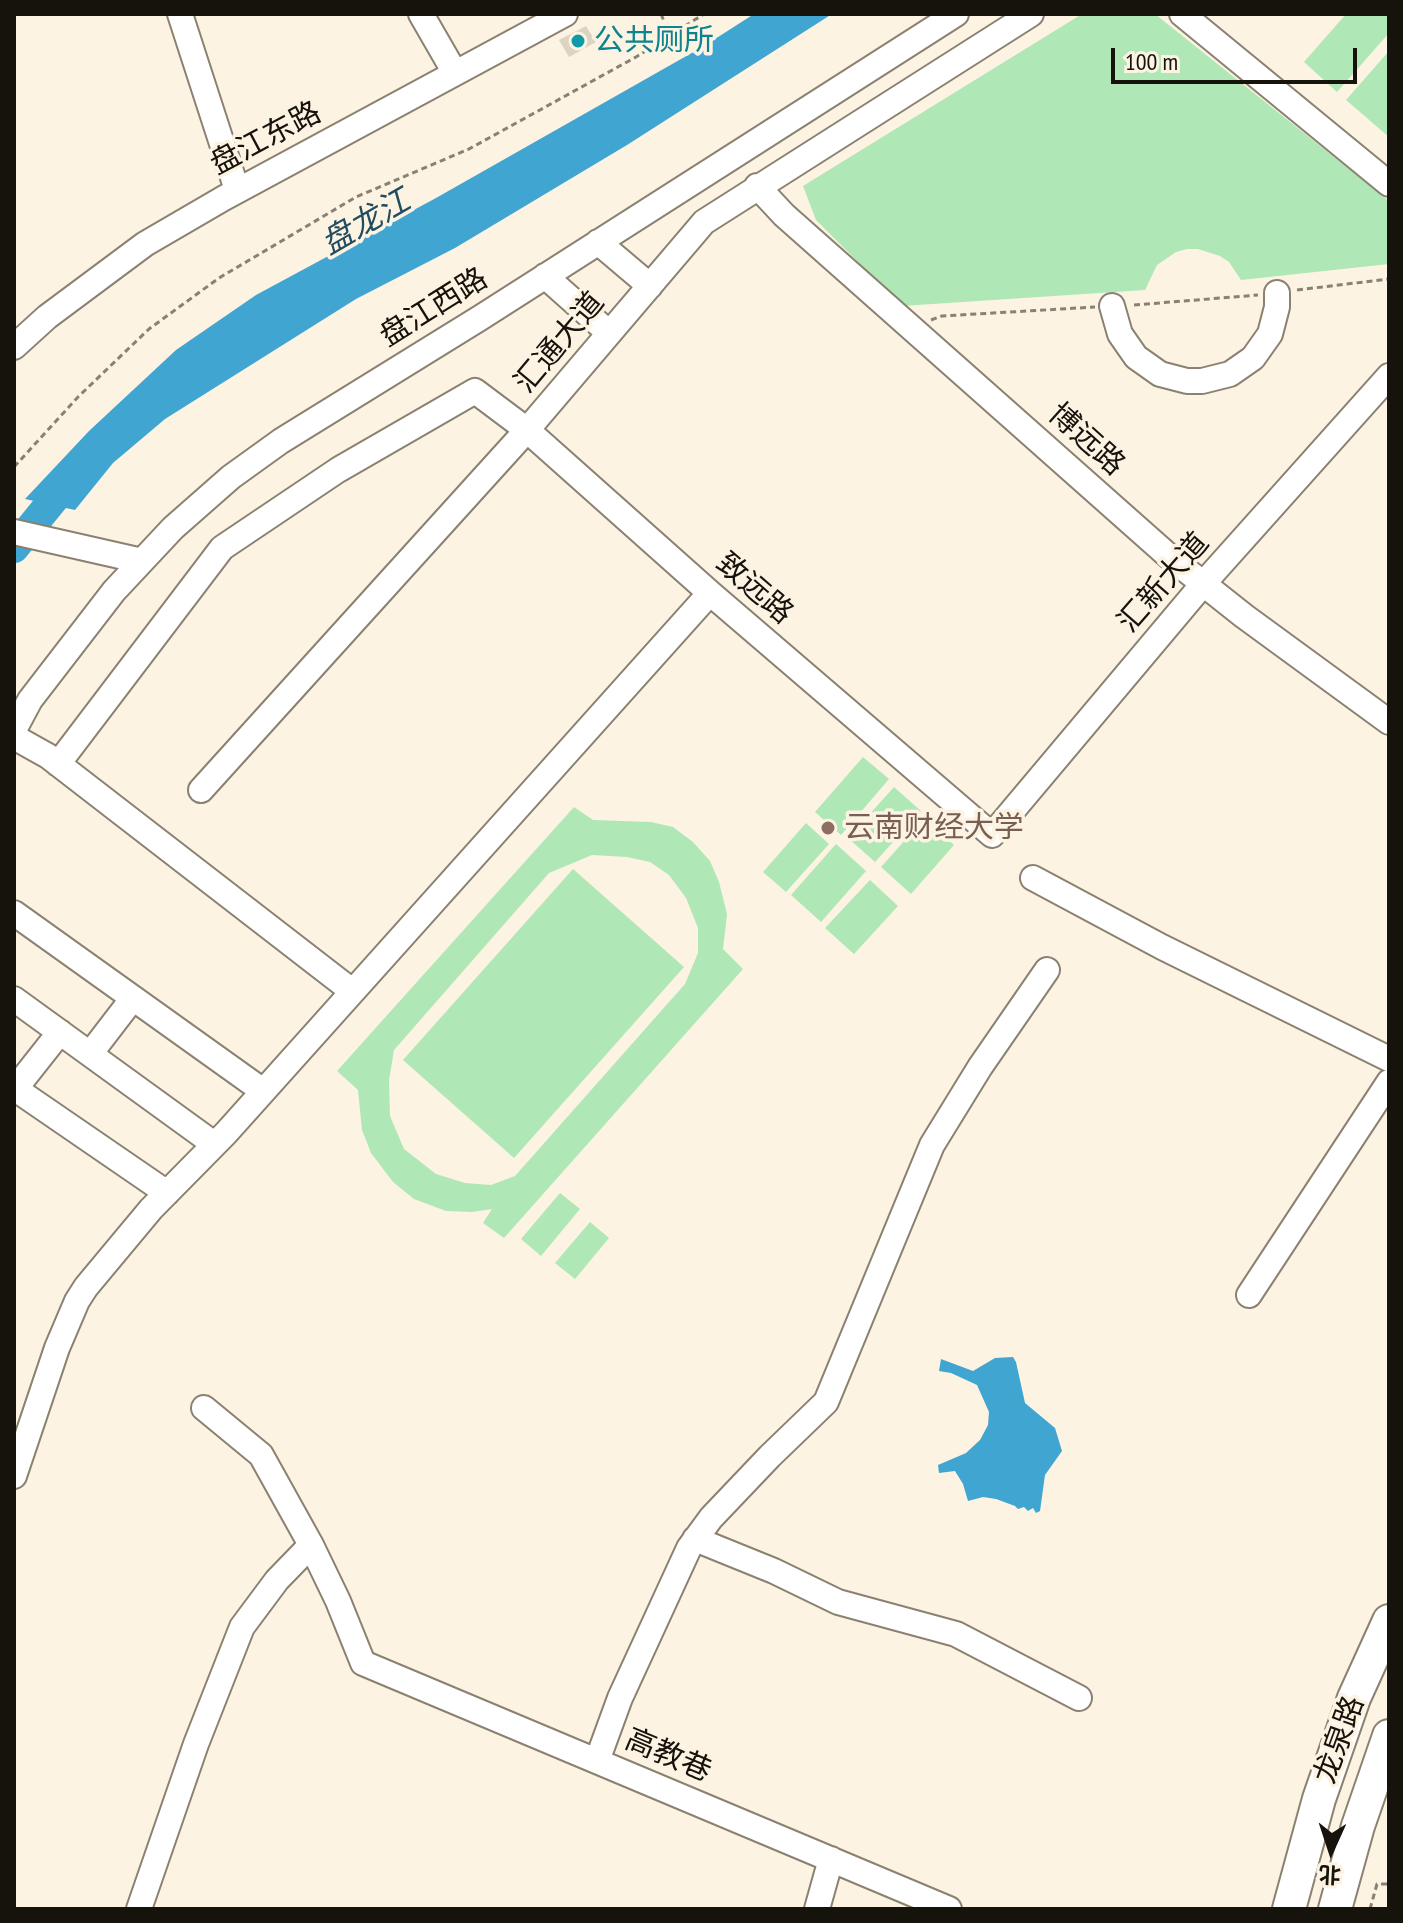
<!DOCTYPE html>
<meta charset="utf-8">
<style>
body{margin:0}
#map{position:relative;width:1403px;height:1923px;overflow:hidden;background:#fdf3e2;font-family:"PT Sans Narrow","Noto Sans SC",sans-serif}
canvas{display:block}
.frame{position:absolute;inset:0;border:16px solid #16120c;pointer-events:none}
.north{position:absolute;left:1291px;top:1811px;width:80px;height:80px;-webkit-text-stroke:6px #fdf3e2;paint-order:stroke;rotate:183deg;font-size:22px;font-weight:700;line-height:32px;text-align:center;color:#16120c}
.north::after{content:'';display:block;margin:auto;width:28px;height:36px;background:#16120c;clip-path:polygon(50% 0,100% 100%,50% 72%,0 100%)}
.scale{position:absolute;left:1111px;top:48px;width:246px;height:36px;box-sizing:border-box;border:4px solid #16120c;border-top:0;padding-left:10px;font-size:24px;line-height:28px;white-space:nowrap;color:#16120c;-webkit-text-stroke:6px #fdf3e2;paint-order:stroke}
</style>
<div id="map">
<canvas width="1403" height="1923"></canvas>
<div class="frame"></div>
<div class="north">北</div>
<div class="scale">100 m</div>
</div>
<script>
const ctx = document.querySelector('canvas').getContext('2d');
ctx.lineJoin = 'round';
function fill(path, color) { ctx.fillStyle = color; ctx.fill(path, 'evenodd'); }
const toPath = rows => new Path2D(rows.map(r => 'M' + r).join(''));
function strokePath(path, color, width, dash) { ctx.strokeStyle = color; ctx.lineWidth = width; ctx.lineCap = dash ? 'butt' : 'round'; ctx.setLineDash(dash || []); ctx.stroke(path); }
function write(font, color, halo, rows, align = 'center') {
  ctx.font = font + ' "PT Sans Narrow","Noto Sans SC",sans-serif'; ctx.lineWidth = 7; ctx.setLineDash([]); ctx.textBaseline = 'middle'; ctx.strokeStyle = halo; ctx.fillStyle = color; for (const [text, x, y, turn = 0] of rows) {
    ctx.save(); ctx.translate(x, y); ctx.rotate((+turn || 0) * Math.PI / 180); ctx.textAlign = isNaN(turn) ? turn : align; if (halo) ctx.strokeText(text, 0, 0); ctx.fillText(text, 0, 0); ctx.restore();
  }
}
const green = toPath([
 [1082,14,1155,14,1389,201,1389,264,1241,280,1229,262,1220,256,1198,249,1187,249,1176,252,1157,265,1145,290,902,306,816,220,803,186],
 [1346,14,1389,14,1389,33,1337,92,1304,62],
 [1389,51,1389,137,1346,100],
 [863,757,889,779,841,835,815,812],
 [894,787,921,811,875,862,848,838],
 [574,807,593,820,651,822,673,827,693,842,710,861,719,882,727,914,723,949,743,969,504,1238,483,1223,492,1209,472,1212,446,1211,414,1199,393,1182,371,1153,362,1130,358,1090,337,1071],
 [592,855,627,857,650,862,669,875,686,898,698,928,698,953,685,984,515,1176,491,1185,465,1183,436,1174,404,1149,390,1116,389,1080,394,1050,549,873],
 [924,819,954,845,911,894,881,867],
 [806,823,829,844,786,892,763,872],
 [836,844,866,871,821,922,791,895],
 [573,869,684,967,514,1158,403,1060],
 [870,880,898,906,854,954,825,928],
 [560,1193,580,1209,541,1256,521,1239],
 [590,1222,609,1238,575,1279,555,1263]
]);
const water = toPath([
 [754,14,832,14,627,145,455,248,356,299,165,419,113,463,75,510,25,499,89,431,176,350,256,295,436,198,704,46],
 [1013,1357,1016,1362,1025,1403,1055,1428,1062,1451,1045,1475,1040,1511,1036,1513,1033,1508,1028,1511,1024,1507,1018,1509,1015,1506,996,1499,983,1497,968,1501,963,1484,955,1471,939,1473,938,1465,966,1453,980,1440,988,1425,989,1412,977,1385,951,1373,939,1371,941,1359,973,1371,995,1358]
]);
const river = toPath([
 [14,548,53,500,76,477]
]);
const building = toPath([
 [586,26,596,42,569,57,559,40]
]);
const path = toPath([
 [661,14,670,36],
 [1297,290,1389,279],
 [1134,305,1258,295],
 [931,320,942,316,1095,307],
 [14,467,78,397,149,329,219,278,356,197,469,149,636,57,704,14],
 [1370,1909,1377,1884,1389,1884]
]);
const minor = toPath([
 [180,14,237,190],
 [421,14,455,73],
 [1182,14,1389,184],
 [757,186,784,215,1172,559,1244,616,1389,722],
 [598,242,650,286],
 [545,276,609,333],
 [1112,306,1120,334,1136,357,1160,374,1187,381,1202,381,1230,374,1253,358,1270,334,1277,307,1277,293],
 [14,347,47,317,145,244,224,198,565,14],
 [14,532,142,561],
 [14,730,30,700,114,591,173,528,231,477,281,441,480,318,956,14],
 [14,737,48,756,352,991],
 [58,764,222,548,338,470,475,391,527,430,710,593,992,835,1203,584,1389,376],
 [201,790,527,430,704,222,1031,14],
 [1033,878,1162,947,1389,1059],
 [14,913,263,1091],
 [14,999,214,1144],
 [90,1054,133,998],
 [14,1088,167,1193],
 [15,1089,60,1032],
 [1249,1295,1389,1082],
 [204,1408,261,1455,311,1545,338,1601,363,1663,949,1909],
 [14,1476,57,1348,77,1301,86,1287,151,1209,226,1133,710,593],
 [695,1539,774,1571,838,1602,956,1634,1079,1698],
 [597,1761,620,1698,689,1548,711,1518,770,1456,826,1402,932,1145,980,1067,1047,970],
 [139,1909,196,1744,242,1627,277,1580,311,1545],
 [817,1909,831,1859]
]);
const major = toPath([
 [1289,1909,1319,1799,1354,1698,1389,1621],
 [1335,1909,1358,1826,1389,1736]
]);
const markers = [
 [578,41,8,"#0f9aa8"],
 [828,828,8,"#8d6e63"]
];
const cultureNames = [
 ["公共厕所",594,41]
];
const streetNames = [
 ["盘江东路",266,139,-28],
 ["盘江西路",434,308,-32],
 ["汇通大道",560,343,-50],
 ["博远路",1086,440,42],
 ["汇新大道",1164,583,-49],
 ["致远路",754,589,41],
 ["龙泉路",1340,1740,-70],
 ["高教巷",668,1756,23]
];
const educationNames = [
 ["云南财经大学",844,828]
];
const waterNames = [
 ["盘龙江",366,223,-30]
];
fill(green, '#afe7b6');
fill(water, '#41a5d2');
strokePath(river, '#41a5d2', 30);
fill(building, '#ddd3c2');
strokePath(minor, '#8a8171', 28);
strokePath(major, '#8a8171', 36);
strokePath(path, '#888176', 3, [6, 4]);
strokePath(minor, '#fff', 24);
strokePath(major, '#fff', 32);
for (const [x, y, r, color] of markers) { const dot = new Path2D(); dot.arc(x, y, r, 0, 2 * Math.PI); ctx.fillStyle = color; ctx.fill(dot); strokePath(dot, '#fdf3e2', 3); }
write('30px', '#0d838f', '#fdf3e2', cultureNames, 'left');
write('30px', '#16120c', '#fdf3e2', streetNames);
write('30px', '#785e54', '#fdf3e2', educationNames, 'left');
write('italic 32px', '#224c60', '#fdf3e2', waterNames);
</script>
